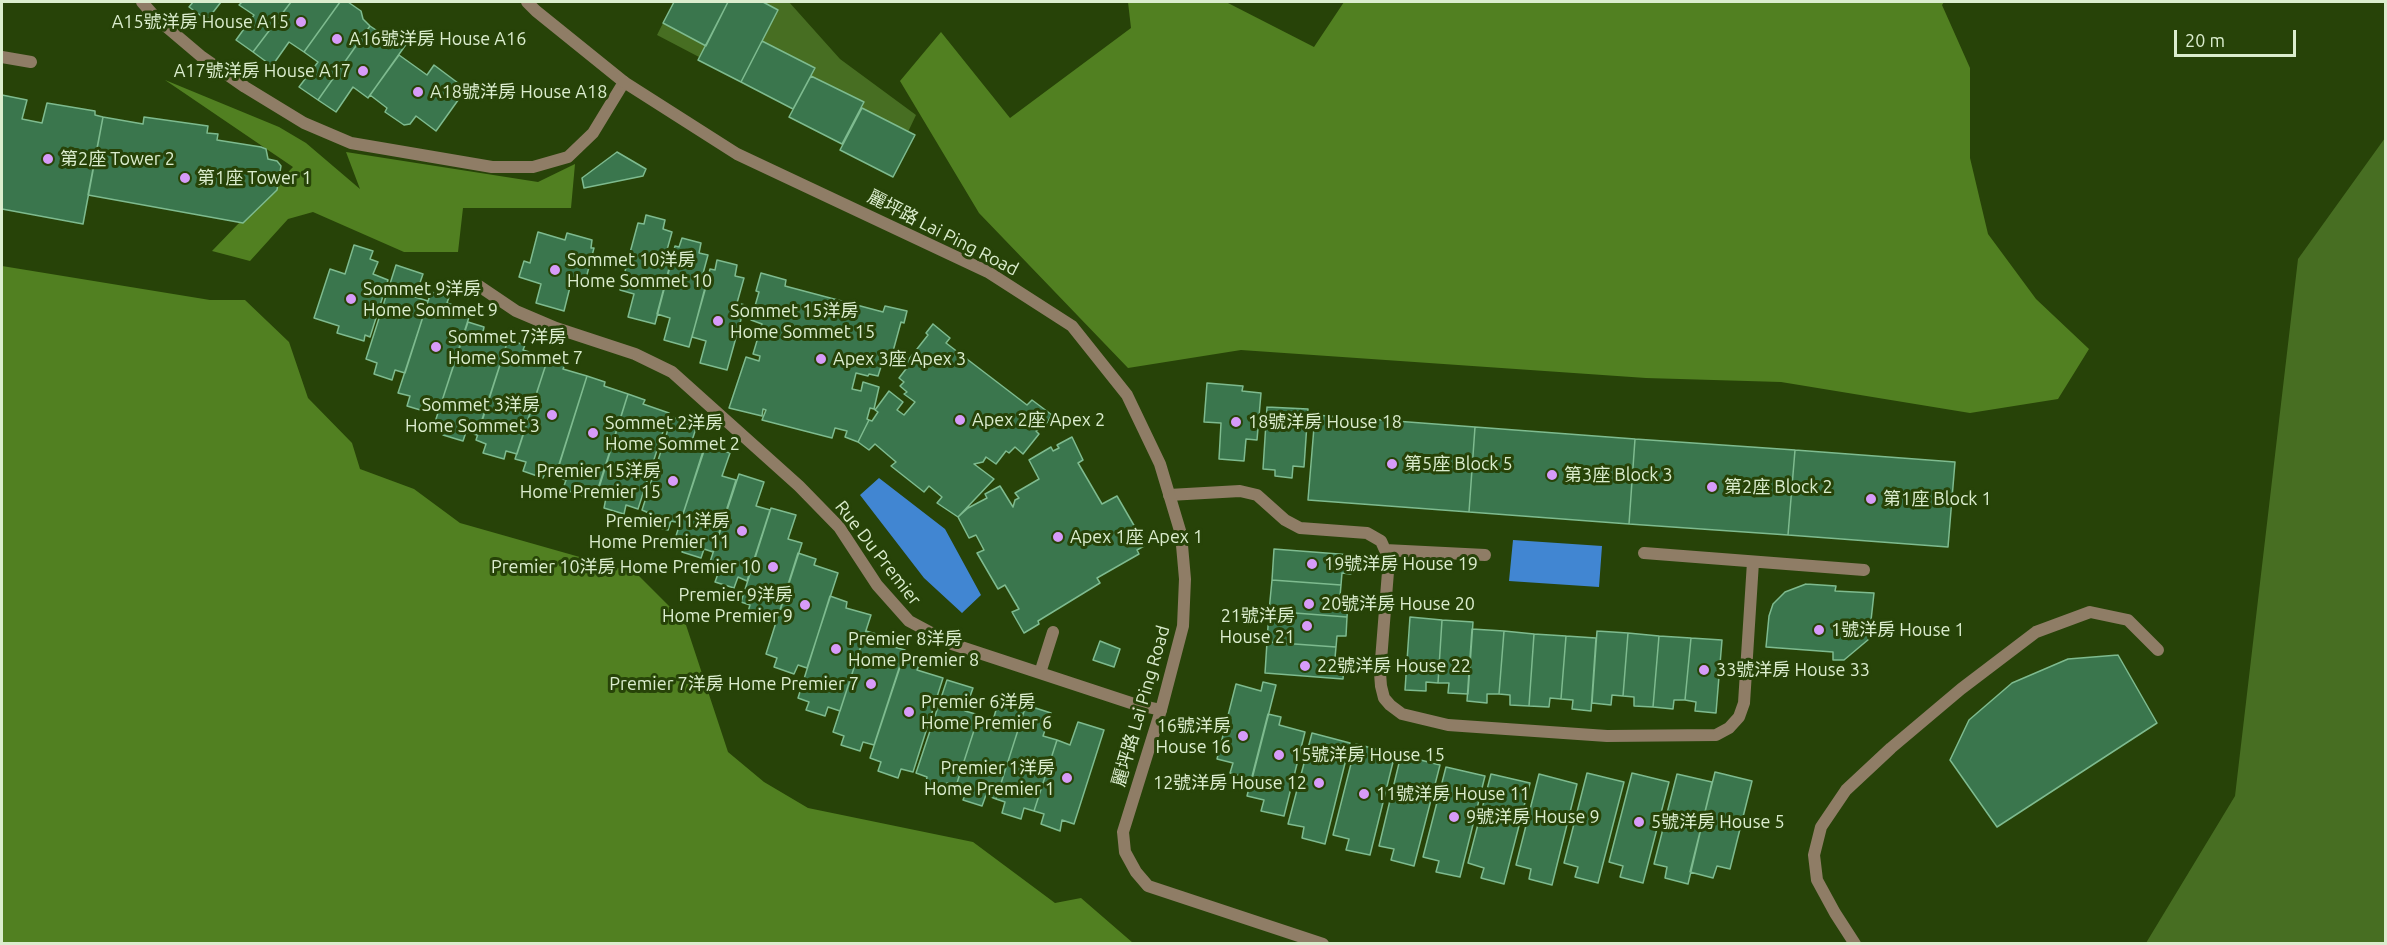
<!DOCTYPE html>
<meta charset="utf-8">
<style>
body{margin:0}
#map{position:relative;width:2387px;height:945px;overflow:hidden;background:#274308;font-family:Ubuntu,sans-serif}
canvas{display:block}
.frame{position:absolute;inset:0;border:3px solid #dbedce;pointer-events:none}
.scale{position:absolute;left:2174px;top:30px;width:122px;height:27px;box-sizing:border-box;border:3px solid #dbedce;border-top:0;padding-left:8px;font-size:18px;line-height:21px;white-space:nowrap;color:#dbedce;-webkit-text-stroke:4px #274308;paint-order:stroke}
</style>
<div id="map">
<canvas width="2387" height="945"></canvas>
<div class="frame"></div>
<div class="scale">20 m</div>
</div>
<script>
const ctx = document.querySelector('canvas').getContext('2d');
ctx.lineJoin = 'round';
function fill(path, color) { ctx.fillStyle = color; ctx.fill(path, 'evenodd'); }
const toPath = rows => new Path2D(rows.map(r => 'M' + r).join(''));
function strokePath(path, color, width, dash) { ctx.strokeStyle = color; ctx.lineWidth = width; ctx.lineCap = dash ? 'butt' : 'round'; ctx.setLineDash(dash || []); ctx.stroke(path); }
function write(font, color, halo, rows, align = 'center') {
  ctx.font = font + ' Ubuntu,"Noto Sans TC",sans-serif'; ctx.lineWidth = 6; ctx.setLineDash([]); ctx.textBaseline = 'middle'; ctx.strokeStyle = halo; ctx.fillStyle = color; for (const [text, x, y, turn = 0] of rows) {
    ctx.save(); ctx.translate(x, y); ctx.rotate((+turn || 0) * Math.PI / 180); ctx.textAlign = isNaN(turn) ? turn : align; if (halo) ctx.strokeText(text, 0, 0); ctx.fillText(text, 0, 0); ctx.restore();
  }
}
const green = toPath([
 [763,2,789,2,840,59,916,115,908,132,862,108,864,102,811,76,815,68,762,41,778,10],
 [663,23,706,46,699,57,657,35],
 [2385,138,2385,943,2146,943,2235,796,2298,259]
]);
const forest = toPath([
 [1128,2,1226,2,1314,47,1344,2,1944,2,1942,5,1970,68,1970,158,1988,234,2036,299,2089,349,2058,399,1970,413,1781,382,1646,378,1241,350,1128,368,979,213,900,81,941,32,1010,118,1131,28],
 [165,80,279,127,306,143,360,189,346,152,538,182,575,164,571,208,463,208,458,252,404,252,313,212,288,219,250,261,212,251,293,167],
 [2,266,210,300,245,300,289,342,308,398,352,443,360,469,414,489,460,523,636,573,685,622,728,752,764,782,808,808,973,842,1055,903,1081,898,1133,943,2,943]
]);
const water = toPath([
 [879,478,945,529,981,595,962,613,924,578,860,495],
 [1513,540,1602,546,1599,587,1509,581]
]);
const building = toPath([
 [193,2,221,2,207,20,189,7,193,2],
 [242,2,291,2,253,52,236,40,254,15,239,5,242,2],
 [291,2,340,2,304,52,289,42,272,66,253,52,291,2],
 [340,2,348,2,361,11,363,19,370,26,318,100,299,87,318,62,304,52,340,2],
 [674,2,728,2,706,46,663,23,674,2],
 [728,2,763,2,778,10,741,82,698,60,728,2],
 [370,26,379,32,389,30,407,43,368,98,353,87,336,112,318,100,370,26],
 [762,41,815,68,793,109,741,82,762,41],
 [399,55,427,75,434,65,466,89,436,131,416,116,410,124,404,125,385,112,387,108,370,95,399,55],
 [811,76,864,102,842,144,789,117,811,76],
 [2,95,27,100,22,119,42,123,47,103,95,111,95,115,103,117,83,224,2,209,2,95],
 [862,108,915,135,893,177,840,150,862,108],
 [103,117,143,124,144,117,208,126,207,133,218,134,217,140,261,147,266,149,268,159,277,161,281,166,277,190,243,223,88,195,103,117],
 [617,152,646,169,643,176,584,188,582,178,617,152],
 [646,215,665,220,663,229,672,232,665,257,672,259,655,324,628,317,634,294,620,290,638,223,644,224,646,215],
 [538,232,565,240,567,233,592,240,591,248,594,248,584,286,571,283,564,311,536,303,541,284,519,277,524,261,530,263,538,232],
 [682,238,701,243,699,253,708,255,701,281,707,283,689,347,664,340,670,318,657,314,675,246,679,247,682,238],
 [354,245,373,251,370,259,378,262,373,274,388,280,370,337,365,335,364,341,337,333,339,326,314,318,330,269,345,274,354,245],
 [717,260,737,265,735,276,744,278,737,303,745,305,727,370,700,363,706,341,692,337,710,269,715,270,717,260],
 [396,265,423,274,415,297,428,301,405,373,395,370,392,380,374,374,377,363,366,359,396,265],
 [761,273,786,280,785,286,883,312,885,306,907,311,904,323,901,322,892,355,885,354,878,376,869,374,868,376,856,373,852,389,861,391,863,382,879,387,874,409,870,408,867,419,869,420,858,442,845,437,847,431,835,428,832,438,762,420,766,410,763,409,762,416,729,408,746,357,759,361,760,356,753,354,762,324,751,320,759,292,756,291,761,273],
 [431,292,449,297,447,303,471,311,440,407,430,403,427,412,407,406,410,396,398,393,431,292],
 [468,322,484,327,483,332,508,340,477,435,466,432,463,441,443,435,446,425,435,422,468,322],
 [933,324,950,338,946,343,1027,405,1032,400,1052,415,1046,424,1036,431,1039,434,1023,454,1015,447,1009,453,1006,451,996,464,986,457,983,462,974,464,994,479,958,517,937,503,942,497,929,486,924,492,891,466,896,462,875,444,869,450,858,442,869,420,872,421,878,412,875,410,889,391,903,402,897,410,904,415,915,402,904,394,907,392,900,386,904,382,899,378,909,365,906,363,928,335,926,333,933,324],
 [508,340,525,345,523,350,548,358,517,454,506,451,504,459,483,453,486,444,476,440,508,340],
 [548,358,565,364,563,369,587,376,557,472,547,468,543,478,523,471,526,462,515,459,548,358],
 [587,376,605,382,604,386,628,394,598,491,586,487,583,496,563,489,566,480,555,477,587,376],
 [1207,383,1243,386,1242,391,1261,393,1257,440,1246,439,1244,461,1219,459,1221,423,1204,422,1207,383],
 [628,394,645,400,643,404,669,413,638,509,626,505,624,514,604,508,606,498,596,495,628,394],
 [1267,407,1308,409,1304,467,1293,466,1292,478,1275,476,1275,470,1263,469,1267,407],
 [1315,415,1475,427,1469,512,1308,500,1315,415],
 [672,417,697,425,690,447,704,451,680,523,671,521,668,530,648,525,651,514,642,510,672,417],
 [1475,427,1635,439,1629,524,1469,512,1475,427],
 [1072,437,1083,460,1078,463,1102,504,1117,496,1143,541,1141,541,1144,546,1137,550,1139,554,1097,578,1100,583,1038,621,1039,624,1024,633,1012,612,1019,609,1005,585,998,589,977,553,984,550,976,535,969,538,958,517,968,508,987,498,985,494,1000,486,1013,507,1015,500,1019,498,1015,493,1039,479,1029,460,1051,447,1053,451,1059,448,1057,445,1072,437],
 [1635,439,1795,450,1788,535,1629,524,1635,439],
 [705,445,730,453,722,476,736,480,713,552,704,549,701,558,682,552,685,542,675,539,705,445],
 [1795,450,1955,462,1948,547,1788,535,1795,450],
 [739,474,764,482,756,506,770,510,747,581,738,577,734,588,715,582,719,571,708,568,739,474],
 [771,508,796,515,788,539,802,543,779,614,770,611,767,622,747,615,750,605,741,602,771,508],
 [1274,549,1352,555,1351,574,1342,573,1341,585,1272,580,1274,549],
 [798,553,816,559,814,565,838,573,807,668,798,665,794,674,774,667,777,658,766,654,798,553],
 [1272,580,1341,585,1340,596,1349,597,1347,617,1269,611,1272,580],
 [1806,584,1836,586,1835,591,1874,593,1869,639,1844,660,1833,660,1833,652,1766,647,1769,616,1773,604,1785,592,1806,584],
 [830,596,847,602,846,608,871,615,840,711,828,707,825,716,806,710,809,702,798,698,830,596],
 [1269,611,1347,617,1346,636,1337,636,1336,647,1267,642,1269,611],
 [1410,617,1442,620,1438,683,1426,682,1426,691,1405,690,1410,617],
 [1442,620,1473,622,1468,694,1448,693,1449,683,1438,683,1442,620],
 [1472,629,1504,631,1499,694,1487,694,1487,703,1467,701,1472,629],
 [866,631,883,636,880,643,905,650,874,745,863,742,860,751,841,745,844,736,833,732,866,631],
 [1504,631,1534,634,1529,706,1510,705,1510,695,1499,694,1504,631],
 [1597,631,1628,633,1623,696,1612,695,1611,705,1592,703,1597,631],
 [1628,633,1659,636,1653,707,1634,706,1634,697,1623,696,1628,633],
 [1534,634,1566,636,1561,699,1550,698,1549,707,1529,706,1534,634],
 [1566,636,1596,638,1591,711,1572,709,1573,700,1561,699,1566,636],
 [1659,636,1691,638,1685,700,1674,700,1673,709,1653,707,1659,636],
 [1691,638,1722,640,1716,713,1695,711,1696,702,1685,700,1691,638],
 [1100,641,1120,649,1114,667,1093,660,1100,641],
 [1267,642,1336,647,1335,658,1345,659,1343,679,1265,673,1267,642],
 [2118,655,2157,723,1997,827,1950,760,1969,720,2012,683,2068,659,2118,655],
 [903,658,920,663,917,670,943,678,913,772,901,769,898,778,878,771,881,762,870,758,903,658],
 [947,680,973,688,965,711,979,715,956,786,947,783,944,793,925,788,927,777,916,773,947,680],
 [1263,682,1276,685,1252,779,1230,773,1233,763,1217,759,1236,684,1261,691,1263,682],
 [1000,697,1026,705,996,799,986,795,982,806,963,800,967,790,956,786,979,715,993,720,1000,697],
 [1026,705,1051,713,1043,736,1057,740,1034,811,1024,808,1021,819,1002,813,1005,802,996,799,1026,705],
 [1268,714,1281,717,1279,725,1305,732,1284,816,1261,811,1264,800,1247,796,1268,714],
 [1078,722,1104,730,1074,824,1062,820,1060,831,1041,824,1044,814,1034,811,1057,740,1070,745,1078,722],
 [1312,733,1350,743,1325,844,1302,838,1304,827,1288,824,1312,733],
 [1356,744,1395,754,1370,855,1346,850,1349,839,1333,835,1356,744],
 [1401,755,1440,765,1414,866,1391,860,1394,849,1379,846,1401,755],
 [1446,767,1485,776,1460,877,1436,872,1439,861,1423,857,1446,767],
 [1715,772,1752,781,1730,869,1717,866,1713,878,1690,872,1715,772],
 [1587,773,1624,782,1598,883,1575,877,1578,867,1564,863,1587,773],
 [1632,773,1669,782,1643,883,1620,877,1623,866,1609,862,1632,773],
 [1491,774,1530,783,1504,884,1481,878,1484,868,1468,863,1491,774],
 [1539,774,1577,784,1552,885,1529,879,1531,869,1516,865,1539,774],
 [1677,774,1712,782,1688,884,1665,878,1667,867,1654,864,1677,774]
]);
const service = toPath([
 [142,2,156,18,202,57,245,87,304,123,351,143,492,167,533,167,568,157,593,133,624,82],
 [2,57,31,62],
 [476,284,516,311,556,328,635,354,672,372,799,486,839,527,877,585,909,621,952,644,1134,704,1161,710],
 [1169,495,1240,491,1257,495,1285,520,1300,528,1367,533,1381,541,1389,559,1380,673,1381,686,1384,698,1390,705,1402,714,1448,725,1607,736,1716,735,1729,728,1739,717,1744,703,1753,562],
 [1385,550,1485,555],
 [1644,553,1864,570],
 [1040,673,1053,632],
 [1855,944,1835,913,1817,880,1814,855,1821,827,1846,790,1891,748,1961,689,2036,632,2090,612,2128,620,2158,650]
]);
const minor = toPath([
 [527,2,536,11,624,82,737,154,988,272,1072,326,1127,395,1160,464,1181,534,1185,579,1183,626,1161,710,1123,832,1125,852,1136,872,1148,886,1323,944]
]);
const markers = [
 [301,22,6,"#d79bf9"],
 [337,39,6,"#d79bf9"],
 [363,71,6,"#d79bf9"],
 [418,92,6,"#d79bf9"],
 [48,159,6,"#d79bf9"],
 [185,178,6,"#d79bf9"],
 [555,270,6,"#d79bf9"],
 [351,299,6,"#d79bf9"],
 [718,321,6,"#d79bf9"],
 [436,347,6,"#d79bf9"],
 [821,359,6,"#d79bf9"],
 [552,415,6,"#d79bf9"],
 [960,420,6,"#d79bf9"],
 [1236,422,6,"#d79bf9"],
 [593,433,6,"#d79bf9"],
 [1392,464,6,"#d79bf9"],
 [1552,475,6,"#d79bf9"],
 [673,481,6,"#d79bf9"],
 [1712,487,6,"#d79bf9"],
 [1871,499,6,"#d79bf9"],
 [742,531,6,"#d79bf9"],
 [1058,537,6,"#d79bf9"],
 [1312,564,6,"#d79bf9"],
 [773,567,6,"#d79bf9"],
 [1309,604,6,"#d79bf9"],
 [805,605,6,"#d79bf9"],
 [1307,626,6,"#d79bf9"],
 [1819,630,6,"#d79bf9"],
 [836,649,6,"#d79bf9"],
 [1305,666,6,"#d79bf9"],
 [1704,670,6,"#d79bf9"],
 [871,684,6,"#d79bf9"],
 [909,712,6,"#d79bf9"],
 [1243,736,6,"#d79bf9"],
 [1279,755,6,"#d79bf9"],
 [1067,778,6,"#d79bf9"],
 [1319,783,6,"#d79bf9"],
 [1364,794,6,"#d79bf9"],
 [1454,817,6,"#d79bf9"],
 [1639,822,6,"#d79bf9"]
];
const poiNames = [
 ["A15號洋房 House A15",289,22,"right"],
 ["A16號洋房 House A16",349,39],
 ["A17號洋房 House A17",351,71,"right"],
 ["A18號洋房 House A18",430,92],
 ["第2座 Tower 2",60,159],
 ["第1座 Tower 1",197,178],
 ["Sommet 10洋房",567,260],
 ["Home Sommet 10",567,281],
 ["Sommet 9洋房",363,289],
 ["Home Sommet 9",363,310],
 ["Sommet 15洋房",730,311],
 ["Home Sommet 15",730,332],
 ["Sommet 7洋房",448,337],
 ["Home Sommet 7",448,358],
 ["Apex 3座 Apex 3",833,359],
 ["Sommet 3洋房",540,405,"right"],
 ["Home Sommet 3",540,426,"right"],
 ["Apex 2座 Apex 2",972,420],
 ["18號洋房 House 18",1248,422],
 ["Sommet 2洋房",605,423],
 ["Home Sommet 2",605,444],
 ["第5座 Block 5",1404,464],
 ["Premier 15洋房",661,471,"right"],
 ["Home Premier 15",661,492,"right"],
 ["第3座 Block 3",1564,475],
 ["第2座 Block 2",1724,487],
 ["第1座 Block 1",1883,499],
 ["Premier 11洋房",730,521,"right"],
 ["Home Premier 11",730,542,"right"],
 ["Apex 1座 Apex 1",1070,537],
 ["19號洋房 House 19",1324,564],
 ["Premier 10洋房 Home Premier 10",761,567,"right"],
 ["Premier 9洋房",793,595,"right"],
 ["Home Premier 9",793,616,"right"],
 ["20號洋房 House 20",1321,604],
 ["21號洋房",1295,616,"right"],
 ["House 21",1295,637,"right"],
 ["1號洋房 House 1",1831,630],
 ["Premier 8洋房",848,639],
 ["Home Premier 8",848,660],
 ["22號洋房 House 22",1317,666],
 ["33號洋房 House 33",1716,670],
 ["Premier 7洋房 Home Premier 7",859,684,"right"],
 ["Premier 6洋房",921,702],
 ["Home Premier 6",921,723],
 ["16號洋房",1231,726,"right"],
 ["House 16",1231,747,"right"],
 ["15號洋房 House 15",1291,755],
 ["Premier 1洋房",1055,768,"right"],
 ["Home Premier 1",1055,789,"right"],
 ["12號洋房 House 12",1307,783,"right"],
 ["11號洋房 House 11",1376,794],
 ["9號洋房 House 9",1466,817],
 ["5號洋房 House 5",1651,822]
];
const streetNames = [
 ["麗坪路 Lai Ping Road",943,233,27],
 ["Rue Du Premier",878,553,52],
 ["麗坪路 Lai Ping Road",1141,706,-74]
];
fill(green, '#476e22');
fill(forest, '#518021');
fill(water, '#4186d2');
fill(building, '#3a764d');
strokePath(building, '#7ebb8f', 1.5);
strokePath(service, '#8f7d66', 12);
strokePath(minor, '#8f7d66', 12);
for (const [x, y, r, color] of markers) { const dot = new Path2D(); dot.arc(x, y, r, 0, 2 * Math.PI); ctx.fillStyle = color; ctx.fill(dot); strokePath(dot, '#274308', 2); }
write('18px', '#dbedce', '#274308', poiNames, 'left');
write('18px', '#dbedce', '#274308', streetNames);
</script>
